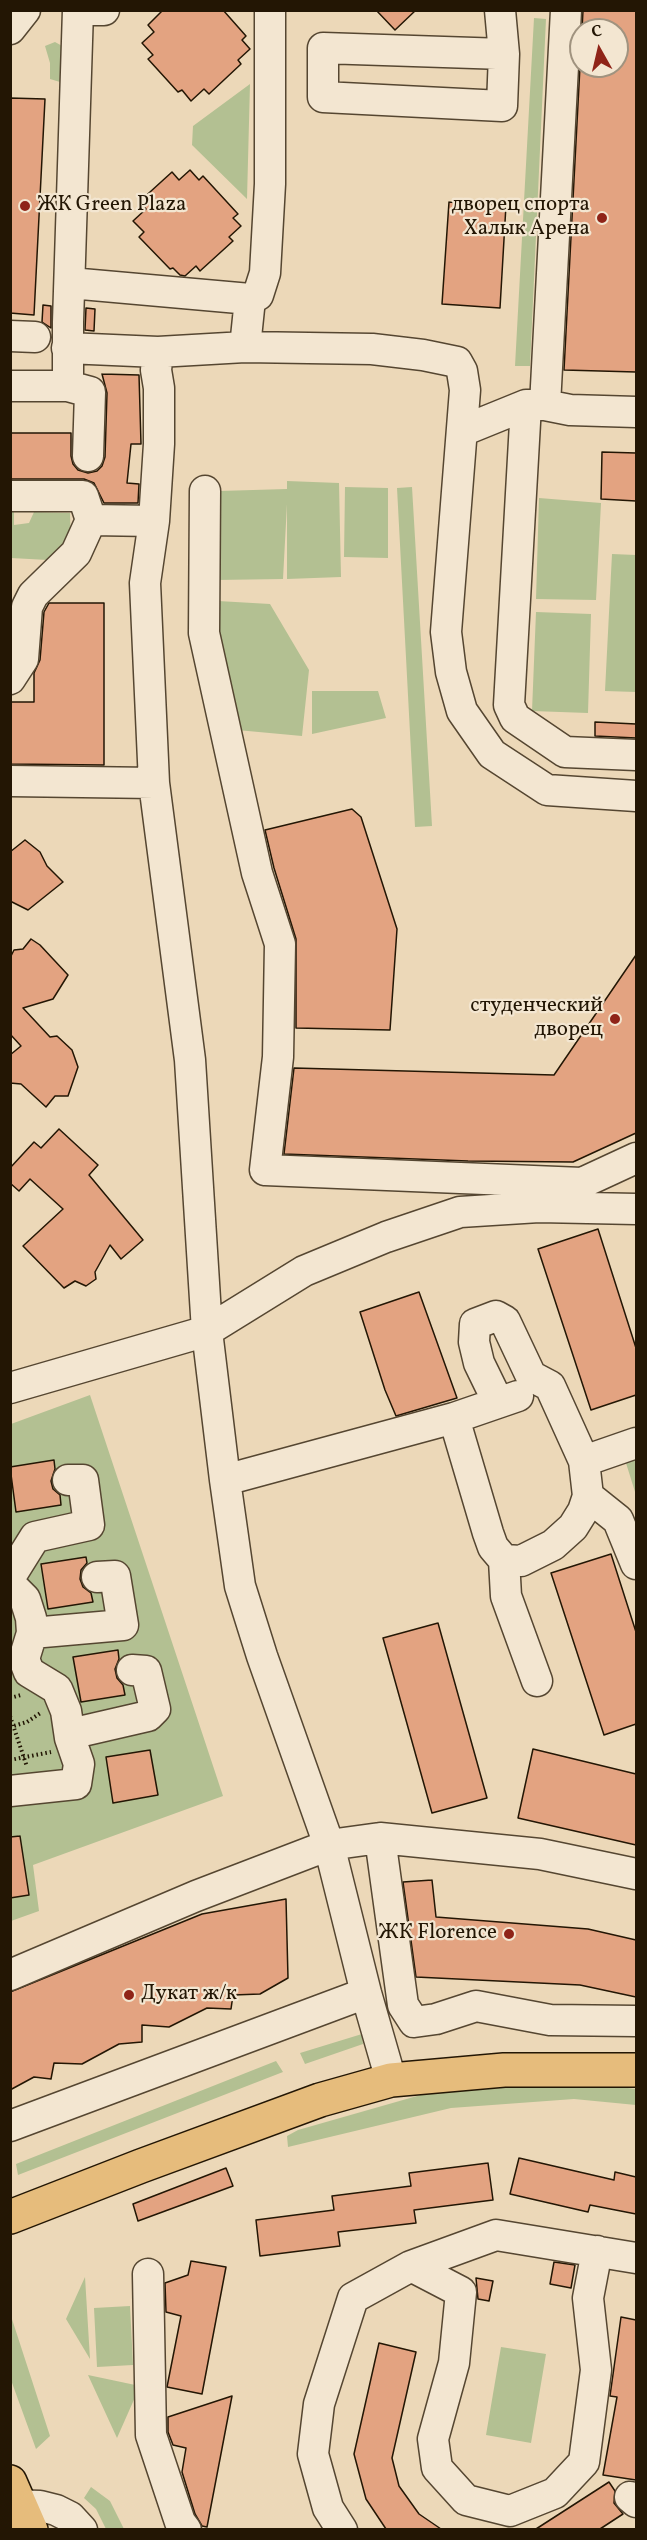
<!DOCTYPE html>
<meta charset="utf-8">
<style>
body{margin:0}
#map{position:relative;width:647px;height:2540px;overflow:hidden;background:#ecd8b8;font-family:Vollkorn,serif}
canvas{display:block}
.frame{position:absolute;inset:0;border:12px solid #231604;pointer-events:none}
.north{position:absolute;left:569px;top:18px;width:60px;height:60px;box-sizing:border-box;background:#f3e6d1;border:2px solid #a0937f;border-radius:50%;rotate:352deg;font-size:16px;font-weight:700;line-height:24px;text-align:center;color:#231604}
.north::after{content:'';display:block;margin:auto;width:21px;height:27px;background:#8f2418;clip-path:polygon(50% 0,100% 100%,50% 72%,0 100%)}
</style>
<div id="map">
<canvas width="647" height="2540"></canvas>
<div class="frame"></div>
<div class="north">С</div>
</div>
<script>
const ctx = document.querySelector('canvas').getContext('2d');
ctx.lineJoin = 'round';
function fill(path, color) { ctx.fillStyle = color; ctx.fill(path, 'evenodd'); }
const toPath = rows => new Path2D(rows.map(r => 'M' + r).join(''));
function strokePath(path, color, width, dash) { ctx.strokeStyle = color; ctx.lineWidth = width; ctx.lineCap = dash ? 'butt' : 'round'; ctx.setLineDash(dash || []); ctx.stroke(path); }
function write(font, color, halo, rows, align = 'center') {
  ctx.font = font + ' Vollkorn,serif'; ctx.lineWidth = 4.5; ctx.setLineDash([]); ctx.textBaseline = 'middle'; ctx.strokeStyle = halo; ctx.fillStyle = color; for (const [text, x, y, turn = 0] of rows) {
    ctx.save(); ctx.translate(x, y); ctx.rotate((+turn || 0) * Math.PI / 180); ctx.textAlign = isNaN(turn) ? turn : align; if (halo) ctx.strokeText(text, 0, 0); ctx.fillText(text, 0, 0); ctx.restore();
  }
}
const green = toPath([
 [534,18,546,19,530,366,515,366],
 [55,42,64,47,68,76,60,82,50,79,50,63,45,46],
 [250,84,247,199,192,145,193,126],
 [287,481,339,483,341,577,287,579,287,504,283,579,216,580,219,491,287,489],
 [345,487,388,488,388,558,344,557],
 [412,487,432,826,415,827,397,488],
 [539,498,601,503,596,600,536,599],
 [10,504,14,505,14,525,29,523,34,512,70,513,71,546,48,560,11,558],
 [612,554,636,555,636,692,605,691],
 [218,601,270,604,309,670,302,736,237,730,215,632],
 [536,612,591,614,588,713,532,711],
 [312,691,378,691,386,718,312,734],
 [90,1395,223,1796,33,1865,39,1911,11,1921,11,1424],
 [636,1459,636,1495,626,1463],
 [362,2034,363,2044,305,2064,300,2053],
 [276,2061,283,2072,18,2175,16,2164],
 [579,2082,636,2089,636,2105,574,2099,451,2108,288,2147,287,2136,298,2130,424,2094],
 [85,2277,90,2359,66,2319],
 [130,2306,133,2365,97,2367,94,2308],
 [10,2313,50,2436,36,2449,11,2380],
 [501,2347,546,2354,531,2443,486,2435],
 [88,2375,140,2386,117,2438],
 [91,2487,110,2501,124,2529,106,2529,96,2509,84,2498]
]);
const building = toPath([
 [163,10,223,10,246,36,242,40,250,49,238,60,241,64,209,94,204,89,191,101,182,90,178,92,148,59,153,55,142,43,154,32,148,25,163,10],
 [376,10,416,10,395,30,376,10],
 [583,10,636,10,636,372,564,370,580,66,617,66,617,30,582,30,583,10],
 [10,98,45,99,34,315,10,313,10,98],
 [190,170,199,180,203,176,238,214,233,218,241,226,229,237,233,241,200,271,196,266,185,276,180,275,173,268,170,269,139,237,144,232,133,221,146,209,139,202,172,172,179,180,190,170],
 [449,202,506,205,500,308,442,304,449,202],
 [43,305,51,306,51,328,42,322,43,305],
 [86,308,95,309,94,331,85,330,86,308],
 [102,374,139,375,141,444,131,444,127,483,139,484,138,503,104,503,94,483,84,479,10,479,10,433,71,433,71,456,73,464,78,470,88,473,97,471,102,466,105,457,107,393,102,374],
 [602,452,636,453,636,501,601,499,602,452],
 [49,603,104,603,104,765,10,764,10,702,34,702,34,673,40,660,44,612,49,603],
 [595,722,636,724,636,738,595,736,595,722],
 [352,809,361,817,397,929,390,1030,296,1028,296,939,274,868,265,830,352,809],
 [25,840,40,852,47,866,63,882,28,910,10,901,10,852,25,840],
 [31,939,40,945,68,975,53,999,23,1008,50,1037,57,1036,72,1050,78,1067,68,1096,55,1096,46,1107,21,1084,10,1083,10,1055,21,1046,10,1034,10,958,14,950,23,949,31,939],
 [636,955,636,1133,573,1162,468,1161,284,1154,294,1068,554,1075,636,955],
 [59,1129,98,1165,89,1175,143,1240,121,1259,110,1245,95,1272,96,1279,86,1286,75,1281,64,1288,23,1246,63,1209,30,1179,19,1191,10,1183,10,1168,34,1142,41,1148,59,1129],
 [598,1229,636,1348,636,1395,591,1410,538,1249,598,1229],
 [419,1292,457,1398,396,1416,385,1390,360,1312,419,1292],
 [54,1460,55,1469,51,1481,53,1489,60,1495,61,1505,16,1512,10,1467,54,1460],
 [611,1554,636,1632,636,1724,604,1735,551,1573,611,1554],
 [86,1557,87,1563,81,1570,80,1579,83,1587,91,1593,93,1602,48,1609,41,1564,86,1557],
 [438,1623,487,1798,432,1813,383,1638,438,1623],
 [118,1650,119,1659,115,1669,117,1678,123,1685,125,1695,81,1702,73,1657,118,1650],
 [533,1749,636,1774,636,1845,518,1818,533,1749],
 [150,1750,158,1795,113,1803,106,1757,150,1750],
 [20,1836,29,1895,10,1898,10,1837,20,1836],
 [432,1880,436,1917,588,1929,636,1940,636,1997,580,1985,416,1977,403,1882,432,1880],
 [286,1899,288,1978,260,1994,233,1995,231,2009,207,2008,169,2027,142,2025,142,2042,119,2044,82,2064,54,2063,51,2079,34,2077,10,2090,10,1992,202,1914,286,1899],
 [519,2158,614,2180,615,2172,636,2177,636,2214,590,2205,588,2212,510,2194,519,2158],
 [488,2163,493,2200,414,2210,416,2223,338,2232,340,2246,260,2256,256,2220,334,2210,332,2196,411,2186,409,2173,488,2163],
 [226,2168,233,2186,138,2221,133,2204,226,2168],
 [191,2261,226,2267,202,2394,167,2387,181,2316,166,2312,165,2283,188,2275,191,2261],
 [554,2262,575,2265,571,2288,550,2284,554,2262],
 [476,2278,493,2281,489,2301,478,2299,476,2278],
 [621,2317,636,2320,636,2480,603,2475,617,2397,610,2396,621,2317],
 [379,2343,416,2352,392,2458,399,2486,419,2514,441,2529,386,2529,366,2499,354,2454,379,2343],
 [232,2396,207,2527,202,2526,195,2514,182,2472,186,2448,173,2445,168,2432,168,2417,232,2396],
 [609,2482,615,2491,614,2503,623,2514,600,2529,536,2529,609,2482]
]);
const path = toPath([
 [10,1698,21,1695],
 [10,1716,27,1767],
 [10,1727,27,1722,42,1712],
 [10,1760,51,1752]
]);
const minor = toPath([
 [91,10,104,10],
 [500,10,504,54,502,106,323,97,323,48,504,54],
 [566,10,545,405,570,410,636,412],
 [10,29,25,10],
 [70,283,250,299,258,295,265,273,270,184,270,10],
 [250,299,245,347,372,349,423,355,457,362,462,371,465,390,446,632,451,672,462,711,492,754,547,790,636,796],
 [10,336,35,337],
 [67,348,158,352,156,370,159,388,159,444,154,521,145,583,154,783,190,1060,207,1331,225,1480,240,1586,262,1656,329,1845,366,1993,391,2080],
 [158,352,245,347],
 [10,386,68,386,90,392,88,456],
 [68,386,68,322,78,10],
 [545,405,526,405,509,705,515,718,565,752,636,755],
 [462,431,526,405],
 [205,491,204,633,257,873,280,944,278,1057,265,1170,582,1183,636,1158],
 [10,496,83,496,91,520,76,553,33,595,27,607,23,659,10,679],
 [91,520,154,521],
 [10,781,154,783],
 [10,1388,207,1331,304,1271,386,1237,460,1212,539,1207,636,1209],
 [498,1402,479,1363,474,1342,475,1324,496,1316,505,1321,531,1376,550,1386,584,1461,588,1496,583,1511,573,1527,553,1545,521,1561,504,1560],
 [454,1418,488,1533,493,1547,504,1560,506,1596,537,1681],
 [584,1461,636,1443],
 [225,1480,454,1418,518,1396],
 [588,1496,618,1520,636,1564],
 [10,1577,35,1537,89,1525,83,1480,68,1480],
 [10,1584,25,1599,31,1618,32,1633,24,1659,29,1672,57,1689,66,1711,70,1738,79,1764,76,1784,10,1791],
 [32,1633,123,1625,115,1576,97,1577],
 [70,1734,148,1716,155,1709,146,1671,132,1670],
 [380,1838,403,2005,414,2022,436,2019,476,2006,550,2020,636,2021],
 [10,1975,196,1896,329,1845,380,1838,540,1854,636,1874],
 [10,2126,366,1993],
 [411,2266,461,2292,454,2363,433,2439,437,2468,466,2500,510,2511,555,2493,584,2462,596,2370,588,2298,597,2251],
 [148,2274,151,2435,180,2522,186,2530],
 [630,2497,636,2502],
 [10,2505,40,2506,56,2510,70,2517,82,2530],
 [342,2530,328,2508,313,2454,319,2404,353,2298,411,2266,496,2235,636,2258]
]);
const major = toPath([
 [10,2217,141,2166,320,2100,391,2080,504,2070,636,2070],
 [10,2482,31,2530]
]);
const markers = [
 [25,206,6,"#8f2418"],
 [602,218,6,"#8f2418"],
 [615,1019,6,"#8f2418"],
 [509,1934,6,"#8f2418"],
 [129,1995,6,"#8f2418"]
];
const poiNames = [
 ["ЖК Green Plaza",37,206,"left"],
 ["дворец спорта",590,206],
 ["Халык Арена",590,230],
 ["студенческий",603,1007],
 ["дворец",603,1031],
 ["ЖК Florence",497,1934],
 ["Дукат ж/к",141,1995,"left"]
];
fill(green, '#b3c092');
fill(building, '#e3a381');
strokePath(building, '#231604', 1.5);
strokePath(minor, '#554631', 33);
strokePath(major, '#231604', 36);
strokePath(path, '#231604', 4, [1.5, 3]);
strokePath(minor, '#f3e6d1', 30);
strokePath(major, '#e6bc7c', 33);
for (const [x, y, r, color] of markers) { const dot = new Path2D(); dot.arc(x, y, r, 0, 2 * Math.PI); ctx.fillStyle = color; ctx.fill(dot); strokePath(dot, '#f3e6d1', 2); }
write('21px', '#231604', '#f3e6d1', poiNames, 'right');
</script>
